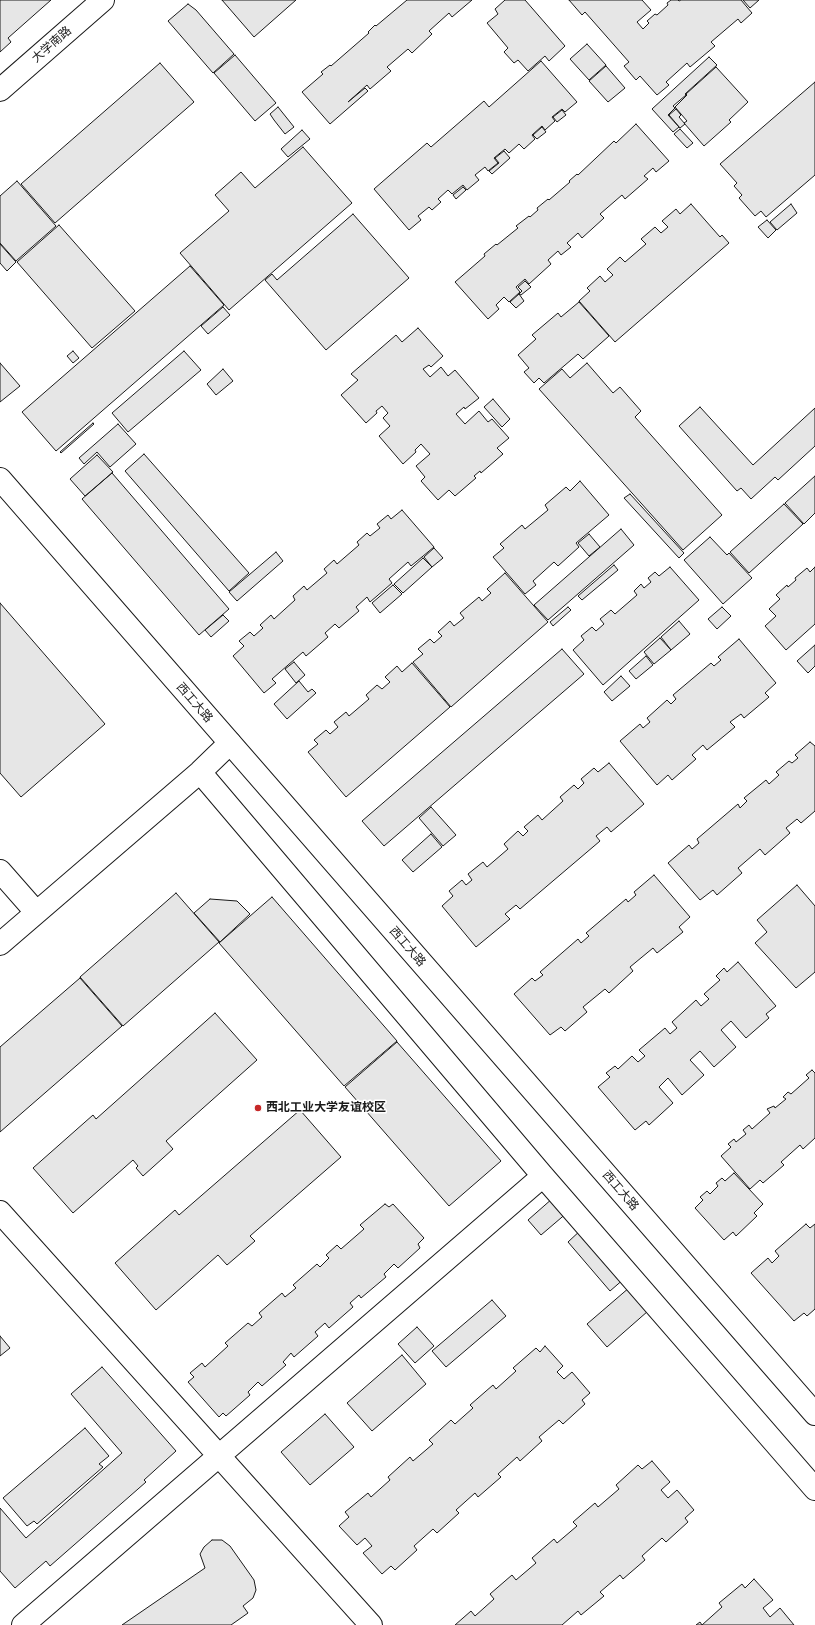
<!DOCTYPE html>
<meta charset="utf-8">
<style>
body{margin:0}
canvas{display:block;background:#fff}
</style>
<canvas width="815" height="1625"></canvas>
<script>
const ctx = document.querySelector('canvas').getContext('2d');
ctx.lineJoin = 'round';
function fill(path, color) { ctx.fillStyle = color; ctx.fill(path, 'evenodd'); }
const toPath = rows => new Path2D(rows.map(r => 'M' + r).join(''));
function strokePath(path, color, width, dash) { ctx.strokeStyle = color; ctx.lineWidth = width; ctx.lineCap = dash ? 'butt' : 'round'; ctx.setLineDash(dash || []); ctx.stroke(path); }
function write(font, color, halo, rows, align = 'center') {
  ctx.font = font + ' "Source Serif 4","Noto Sans SC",serif'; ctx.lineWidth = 3; ctx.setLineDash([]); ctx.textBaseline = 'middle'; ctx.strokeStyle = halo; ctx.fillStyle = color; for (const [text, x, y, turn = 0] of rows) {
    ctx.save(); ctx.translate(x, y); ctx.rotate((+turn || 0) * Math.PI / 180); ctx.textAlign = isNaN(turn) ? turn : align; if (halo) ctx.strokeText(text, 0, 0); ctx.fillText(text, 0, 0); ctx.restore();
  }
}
const building = toPath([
 [0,0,51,0,8,38,11,42,0,52,0,0],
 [222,0,296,0,254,37,222,0],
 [407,0,472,0,452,17,449,13,429,31,432,34,412,53,408,49,387,67,391,71,370,89,367,85,348,102,365,88,368,91,330,124,302,92,323,74,321,72,330,65,331,66,369,33,368,32,375,25,376,26,407,0],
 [505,0,525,0,565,46,549,61,545,56,528,71,518,60,514,63,504,52,508,48,487,23,498,14,495,9,505,0],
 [569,0,642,0,651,10,637,22,643,29,649,23,647,21,655,14,657,15,668,5,667,3,671,0,678,0,679,1,681,0,741,0,752,13,741,23,738,19,711,42,715,46,690,67,687,63,666,82,669,85,657,95,640,76,636,80,624,66,629,62,585,12,582,15,569,0],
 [743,0,759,0,750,8,743,0],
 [188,4,196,10,234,54,213,73,168,21,188,4],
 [587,44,606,65,589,80,570,59,587,44],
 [235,55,276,103,255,121,214,73,235,55],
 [709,57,717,65,685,94,686,95,673,106,675,108,668,115,679,127,673,132,652,109,709,57],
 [541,61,577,102,565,112,562,109,552,117,555,121,545,130,542,126,532,135,535,139,524,149,519,144,509,153,505,149,494,158,498,163,488,171,485,167,475,175,479,180,467,190,463,185,452,194,448,190,438,199,441,202,432,210,429,207,418,216,421,220,409,230,374,189,427,143,431,147,484,101,489,107,541,61],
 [160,63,194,102,55,223,21,184,160,63],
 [606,66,625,88,608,102,589,81,606,66],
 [716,67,748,102,729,120,731,122,704,146,684,123,687,121,675,107,687,95,686,94,716,67],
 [815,82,815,175,766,217,761,211,755,216,739,198,742,195,734,186,737,183,720,164,815,82],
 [278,107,294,127,285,134,274,120,270,114,278,107],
 [676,109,681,115,679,117,685,124,680,128,669,115,676,109],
 [562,110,566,115,557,122,553,117,562,110],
 [636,124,669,161,656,172,653,168,644,176,648,179,625,199,622,195,600,214,604,218,582,238,578,233,567,243,571,247,561,255,558,251,548,260,551,264,529,284,525,279,516,287,520,292,509,302,504,297,496,305,499,309,488,319,455,282,485,256,484,254,496,244,497,245,518,228,516,226,529,216,530,217,538,210,537,208,548,199,549,200,570,182,569,181,577,174,578,175,614,141,616,143,636,124],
 [542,127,546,132,537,139,533,135,542,127],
 [680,129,693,143,687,148,674,134,680,129],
 [302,130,310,139,288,157,281,149,302,130],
 [303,147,352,203,229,310,180,253,229,211,215,195,241,172,255,188,303,147],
 [504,151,510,158,492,174,489,171,499,163,495,158,504,151],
 [17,181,56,226,16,261,0,243,0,196,17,181],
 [463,187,466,190,456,199,453,195,463,187],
 [691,204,720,237,722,235,729,243,615,342,579,301,590,291,587,288,600,276,605,282,613,275,607,269,620,257,625,262,646,244,641,239,655,227,661,233,668,227,662,221,676,209,680,214,691,204],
 [791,204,797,213,777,230,770,222,791,204],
 [353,214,409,278,326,350,265,280,272,274,277,280,353,214],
 [767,220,776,230,768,238,758,227,767,220],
 [59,225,135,311,92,348,17,262,59,225],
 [0,244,16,262,7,271,0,263,0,244],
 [190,266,224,305,56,451,22,412,190,266],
 [525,281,531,287,521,295,519,294,522,291,518,287,525,281],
 [519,294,524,301,516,308,510,302,519,294],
 [579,302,609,336,583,359,578,354,544,383,539,378,534,383,524,372,529,368,518,355,536,339,532,335,558,313,561,317,579,302],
 [223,307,230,315,208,334,201,326,223,307],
 [418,328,443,356,431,367,429,365,423,369,430,377,441,367,448,376,455,370,479,398,465,409,464,407,456,414,465,424,479,411,488,422,492,419,509,438,497,448,503,454,481,473,480,471,474,476,476,478,455,496,449,490,438,500,421,481,425,477,416,466,430,454,421,444,415,450,416,452,403,464,379,436,390,426,383,418,388,413,382,406,376,411,377,413,366,423,341,395,358,380,351,374,396,335,402,342,418,328],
 [73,351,79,358,73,363,67,356,73,351],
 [184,351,201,370,128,432,112,413,184,351],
 [0,363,20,386,0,402,0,363],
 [587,363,613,393,620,387,641,411,635,417,722,515,683,550,539,389,562,369,570,378,587,363],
 [223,369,233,381,216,395,207,384,223,369],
 [493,399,510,419,502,427,484,407,493,399],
 [700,407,753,465,815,408,815,446,778,480,775,477,751,499,741,488,737,491,679,426,700,407],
 [93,423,94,424,61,453,60,452,93,423],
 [118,424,136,444,110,467,97,452,84,464,79,458,118,424],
 [144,454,249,573,229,591,125,471,144,454],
 [97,455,113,472,85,496,70,479,97,455],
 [112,473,229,609,199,635,82,499,112,473],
 [815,476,815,513,804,524,785,503,815,476],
 [580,481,609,515,576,543,579,547,558,566,554,562,533,581,536,585,525,594,493,557,504,548,500,544,522,525,525,529,548,510,545,505,566,487,570,491,580,481],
 [630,494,684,553,679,558,624,498,630,494],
 [784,504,803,524,749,573,730,552,784,504],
 [402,510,434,547,411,566,408,562,389,579,392,583,370,602,367,597,356,607,359,611,339,628,335,624,325,633,328,637,306,656,303,652,272,679,276,683,264,693,233,656,244,646,239,641,250,632,254,636,263,628,260,625,271,615,274,619,295,600,293,596,304,586,307,590,327,573,324,569,334,560,337,564,359,545,357,542,367,533,370,536,380,528,377,524,388,515,391,519,402,510],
 [621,529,634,545,548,620,534,605,621,529],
 [589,534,600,547,589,556,578,543,589,534],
 [710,537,727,555,729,553,752,578,723,604,684,560,710,537],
 [434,548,443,558,432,567,424,557,434,548],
 [276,552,283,561,237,601,229,592,276,552],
 [423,558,432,567,403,593,394,584,423,558],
 [614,565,618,570,582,600,578,596,614,565],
 [670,567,699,600,603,685,573,650,584,640,581,636,592,627,596,631,604,624,600,619,611,610,615,614,637,595,634,591,641,584,644,588,651,582,648,578,655,572,659,576,670,567],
 [815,567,815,624,786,650,765,626,776,616,769,609,780,599,776,595,787,585,788,587,796,580,795,578,807,568,810,572,815,567],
 [505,573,548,622,451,707,413,662,423,654,418,649,430,639,434,643,442,636,438,632,450,621,454,626,464,618,460,613,479,597,482,601,491,593,487,589,505,573],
 [393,585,402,594,380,613,372,603,393,585],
 [0,603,105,724,21,797,0,773,0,603],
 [568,607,571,610,553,626,550,622,568,607],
 [722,607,731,616,717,629,708,619,722,607],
 [223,615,229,621,211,637,205,630,223,615],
 [679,621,690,634,671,650,661,637,679,621],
 [660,638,671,650,654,664,644,652,660,638],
 [739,639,776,683,765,693,769,697,744,718,741,714,730,722,735,727,707,750,703,745,692,755,696,759,672,780,668,775,657,785,620,741,640,724,643,728,650,722,647,718,667,700,671,704,676,699,673,695,711,663,714,666,721,660,718,657,739,639],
 [815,645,815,666,808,673,797,661,815,645],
 [562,649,584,674,384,846,362,821,562,649],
 [646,656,653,665,636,679,629,671,646,656],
 [294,662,305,675,296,683,285,669,294,662],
 [412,663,450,707,346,797,308,752,318,744,314,740,326,730,330,734,338,727,334,722,346,712,349,716,369,699,366,695,377,685,382,689,390,682,385,677,397,666,402,672,412,663],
 [621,676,630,686,612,701,604,692,621,676],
 [299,681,308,692,312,689,316,693,287,719,274,704,299,681],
 [810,742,815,746,815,811,801,823,797,819,786,828,790,833,765,855,760,849,738,868,742,873,717,895,713,890,700,900,668,863,689,845,692,849,699,843,697,839,738,804,740,808,747,801,744,798,766,780,769,784,779,775,776,772,789,761,792,763,798,758,795,755,810,742],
 [609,763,644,804,611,832,607,827,596,836,600,841,520,909,516,905,505,914,510,919,476,947,442,906,453,896,449,891,462,880,466,885,472,880,468,874,483,862,487,867,508,849,504,844,518,831,523,836,528,831,524,827,538,815,542,820,563,801,560,797,574,785,578,789,584,783,581,779,594,768,598,772,609,763],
 [431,807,456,835,443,846,419,818,431,807],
 [431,834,442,847,413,872,402,860,431,834],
 [654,875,690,917,679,927,683,932,657,953,653,948,630,967,633,971,609,993,605,989,583,1007,587,1012,565,1031,561,1027,550,1035,514,994,532,978,535,981,543,975,540,972,578,939,581,943,589,936,586,933,626,899,628,902,636,895,634,892,654,875],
 [797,885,815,906,815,972,796,988,755,943,767,932,757,920,797,885],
 [176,893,219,942,123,1026,80,977,176,893],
 [272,897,397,1041,344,1086,219,943,272,897],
 [210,899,237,901,250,914,220,942,194,913,210,899],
 [738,962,776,1006,766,1014,769,1018,746,1038,731,1021,721,1030,736,1047,714,1067,700,1051,690,1060,704,1075,682,1095,668,1078,659,1087,673,1103,649,1125,646,1121,635,1130,598,1087,610,1077,606,1073,615,1066,618,1069,632,1056,638,1062,645,1056,639,1050,665,1028,670,1034,677,1028,672,1022,696,1000,701,1006,709,999,704,994,720,980,716,976,724,968,727,972,738,962],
 [80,978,122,1026,0,1132,0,1047,80,978],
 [215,1013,257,1060,166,1141,173,1149,143,1176,136,1168,138,1166,133,1160,73,1213,33,1168,93,1115,96,1119,215,1013],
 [397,1042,501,1161,449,1206,345,1087,397,1042],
 [812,1070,815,1073,815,1138,803,1149,800,1145,781,1162,784,1165,763,1183,760,1180,750,1189,721,1156,731,1147,728,1144,734,1139,736,1142,746,1134,743,1130,749,1125,752,1129,770,1113,767,1109,774,1106,775,1108,786,1099,783,1097,788,1092,791,1094,809,1078,806,1075,812,1070],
 [300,1110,341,1157,250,1236,255,1241,227,1265,218,1255,156,1310,115,1263,175,1210,179,1215,300,1110],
 [734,1173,763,1204,754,1213,757,1216,736,1236,733,1232,724,1240,695,1208,703,1200,700,1197,707,1191,710,1194,718,1186,716,1183,722,1178,725,1181,734,1173],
 [561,1191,575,1206,541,1235,528,1220,561,1191],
 [385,1204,389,1207,393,1204,424,1238,418,1244,420,1248,398,1268,394,1264,384,1274,386,1277,361,1298,359,1295,350,1303,353,1307,329,1328,325,1323,315,1332,318,1336,294,1357,291,1353,283,1362,286,1365,262,1386,258,1382,248,1392,250,1395,226,1416,223,1413,219,1417,188,1382,194,1377,190,1373,202,1363,205,1367,228,1346,225,1343,248,1323,252,1326,262,1317,259,1313,282,1293,285,1297,296,1288,293,1285,317,1264,320,1267,329,1258,326,1255,337,1245,341,1249,364,1229,360,1225,385,1204],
 [806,1224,810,1228,815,1224,815,1309,807,1316,804,1313,794,1321,751,1273,768,1258,772,1263,779,1256,775,1251,806,1224],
 [582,1229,625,1278,610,1291,568,1242,582,1229],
 [637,1281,656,1304,607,1347,587,1324,637,1281],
 [492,1300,506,1316,446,1367,432,1351,492,1300],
 [417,1327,434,1346,415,1363,398,1344,417,1327],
 [0,1336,10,1348,0,1356,0,1336],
 [545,1346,563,1366,557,1372,564,1379,572,1372,590,1393,582,1400,585,1404,563,1424,559,1420,539,1437,542,1441,520,1461,517,1457,498,1474,501,1477,478,1497,475,1493,456,1510,459,1513,437,1533,433,1529,414,1546,417,1550,395,1570,391,1566,382,1574,363,1553,372,1546,365,1538,357,1545,339,1526,349,1517,345,1512,368,1493,371,1497,390,1480,388,1477,410,1457,413,1461,433,1444,429,1440,451,1420,455,1424,473,1408,470,1405,493,1385,496,1389,516,1371,513,1368,536,1348,540,1352,545,1346],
 [402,1355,426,1384,372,1431,347,1403,402,1355],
 [102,1367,176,1451,144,1480,146,1482,50,1566,46,1561,15,1588,0,1571,0,1508,26,1538,122,1453,71,1394,102,1367],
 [325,1414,354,1447,310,1485,281,1452,325,1414],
 [85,1428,109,1456,99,1464,103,1467,37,1524,34,1521,27,1526,3,1498,85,1428],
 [652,1461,670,1482,661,1490,668,1498,677,1490,694,1510,685,1518,688,1522,666,1542,662,1538,642,1556,645,1560,623,1579,620,1575,600,1592,604,1596,581,1615,578,1611,562,1625,455,1625,471,1611,475,1616,494,1599,490,1594,512,1575,516,1580,536,1563,532,1558,554,1539,557,1543,577,1526,573,1522,595,1503,598,1507,619,1489,616,1485,638,1465,642,1469,652,1461],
 [212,1540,222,1540,230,1546,254,1580,256,1590,253,1598,243,1606,248,1613,231,1625,122,1625,205,1568,200,1554,204,1547,212,1540],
 [754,1579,773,1600,763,1608,770,1617,780,1608,794,1625,696,1625,700,1622,702,1625,722,1607,719,1603,742,1584,745,1588,754,1579]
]);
const street = toPath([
 [200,772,543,1176,815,1489],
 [0,871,36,912],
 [0,944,200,772,230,743],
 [0,1212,371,1625],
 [23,1625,543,1176]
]);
const secondary = toPath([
 [0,90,103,0],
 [0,479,815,1414]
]);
const markers = [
 [258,1108,4,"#c62828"]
];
const streetNames = [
 ["大学南路",52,45,-41],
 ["西工大路",194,703,49],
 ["西工大路",407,947,49],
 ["西工大路",620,1191,49]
];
const poiNames = [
 ["西北工业大学友谊校区",266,1108]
];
fill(building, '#e6e6e6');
strokePath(building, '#1a1a1a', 1);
strokePath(street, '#1a1a1a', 24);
strokePath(secondary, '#1a1a1a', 24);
strokePath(street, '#fff', 22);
strokePath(secondary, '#fff', 22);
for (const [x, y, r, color] of markers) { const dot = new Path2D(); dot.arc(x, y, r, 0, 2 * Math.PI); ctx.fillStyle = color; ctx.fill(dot); strokePath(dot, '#fff', 1.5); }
write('12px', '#1a1a1a', '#fff', streetNames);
write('bold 12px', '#1a1a1a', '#fff', poiNames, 'left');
</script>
